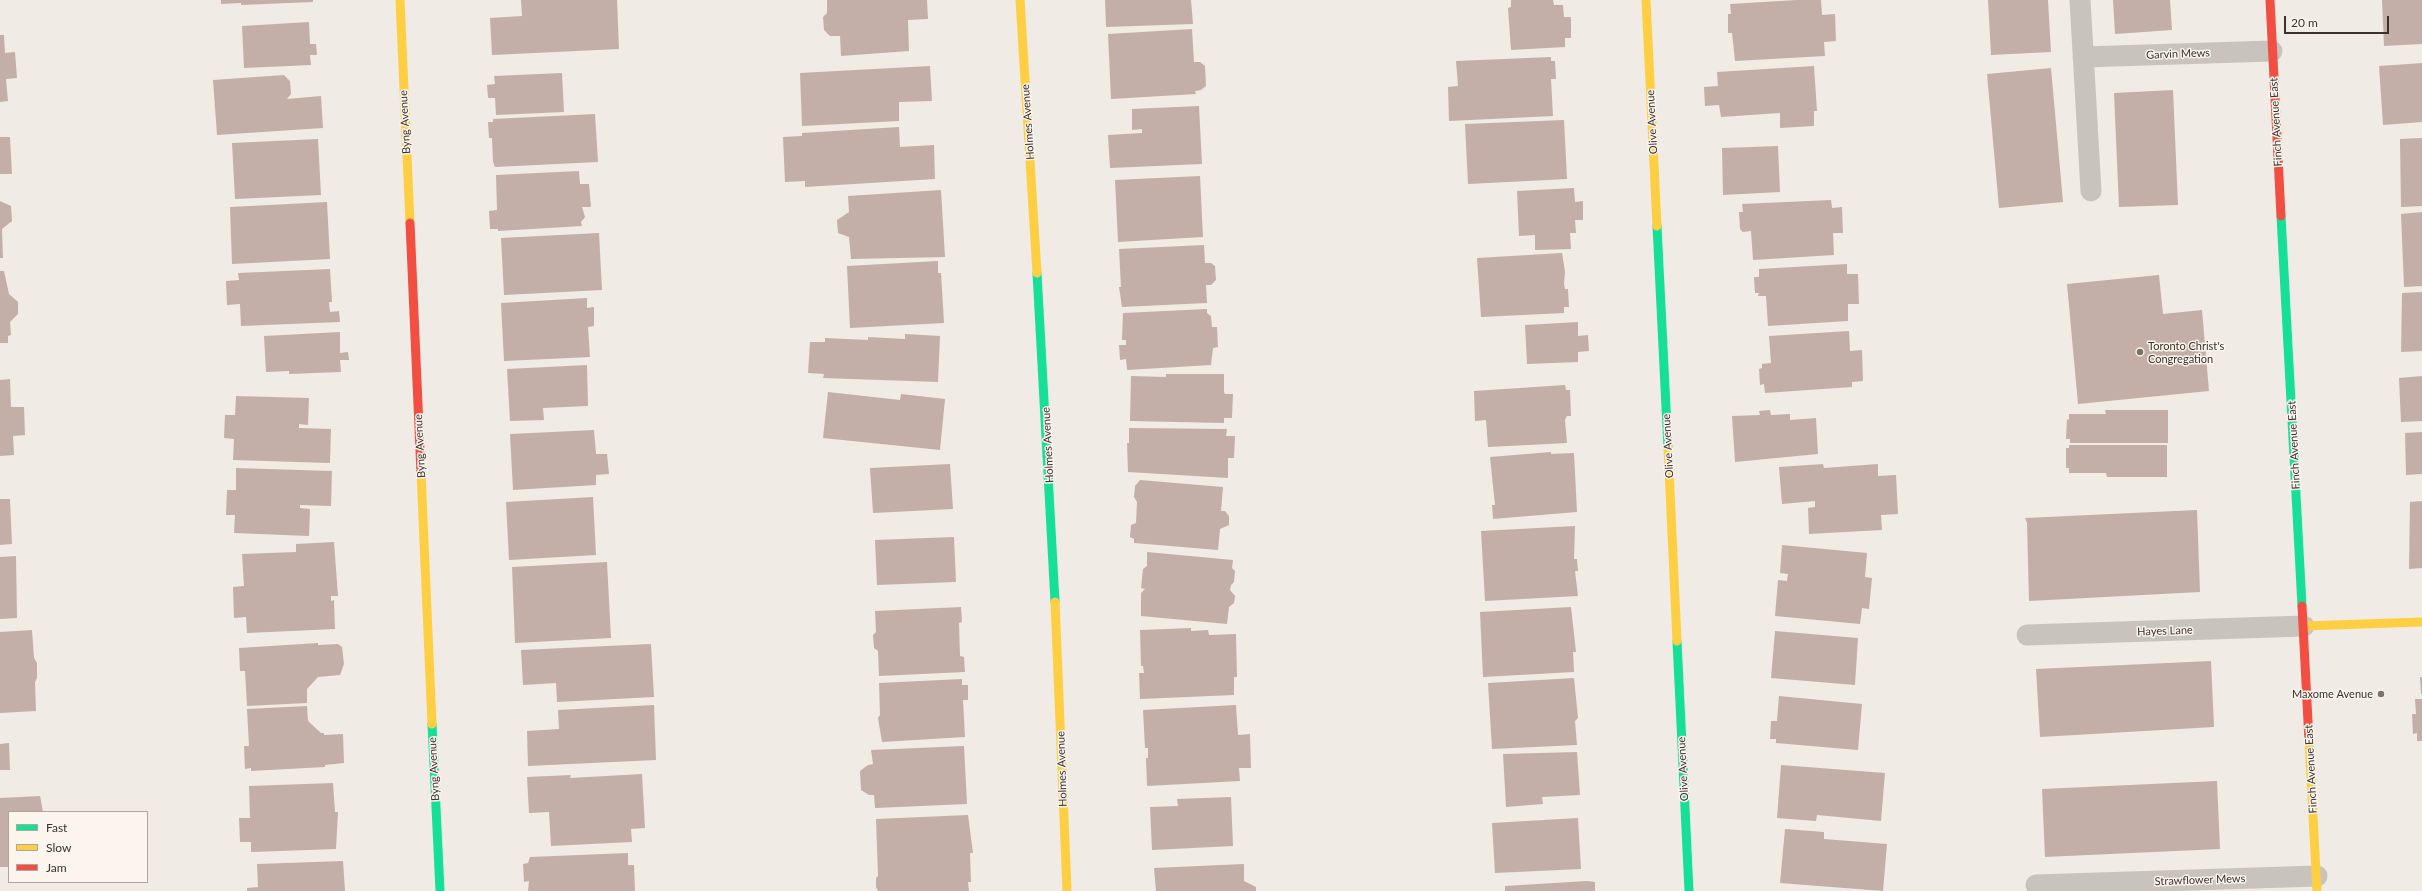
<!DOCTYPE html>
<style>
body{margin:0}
#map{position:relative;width:2422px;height:891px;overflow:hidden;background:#f0ebe5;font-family:Lato,sans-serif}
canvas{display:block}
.legend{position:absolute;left:8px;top:811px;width:140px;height:72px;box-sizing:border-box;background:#fbf5ee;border:1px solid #aea6a0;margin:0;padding:5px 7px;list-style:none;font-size:12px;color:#3b302b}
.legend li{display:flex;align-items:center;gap:8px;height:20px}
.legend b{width:20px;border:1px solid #aea6a0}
.scale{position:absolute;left:2284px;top:16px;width:105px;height:18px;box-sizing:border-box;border:2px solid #3b302b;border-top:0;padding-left:5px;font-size:12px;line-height:14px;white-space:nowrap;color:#3b302b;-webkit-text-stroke:3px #fbf5ee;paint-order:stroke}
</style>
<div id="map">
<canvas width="2422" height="891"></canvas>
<ul class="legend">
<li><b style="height:5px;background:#16e098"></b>Fast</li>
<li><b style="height:5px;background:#ffcf43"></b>Slow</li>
<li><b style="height:5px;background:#f24e42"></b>Jam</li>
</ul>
<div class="scale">20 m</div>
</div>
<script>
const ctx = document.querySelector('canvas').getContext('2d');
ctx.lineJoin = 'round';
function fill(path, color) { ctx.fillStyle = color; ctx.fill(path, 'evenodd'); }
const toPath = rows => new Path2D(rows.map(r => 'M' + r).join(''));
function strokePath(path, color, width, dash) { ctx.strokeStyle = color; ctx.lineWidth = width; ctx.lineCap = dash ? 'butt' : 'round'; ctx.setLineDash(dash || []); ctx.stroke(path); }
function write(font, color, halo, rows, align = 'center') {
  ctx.font = font + ' Lato,sans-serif'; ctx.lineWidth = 3; ctx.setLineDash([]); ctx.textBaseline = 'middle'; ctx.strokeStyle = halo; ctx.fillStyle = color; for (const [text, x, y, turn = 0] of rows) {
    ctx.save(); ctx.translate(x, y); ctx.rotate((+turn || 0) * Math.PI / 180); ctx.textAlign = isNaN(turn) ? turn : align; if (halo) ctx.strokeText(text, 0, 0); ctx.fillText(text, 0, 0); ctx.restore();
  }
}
const building = toPath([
 [221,0,313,0,313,2,241,5,241,3,221,4],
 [521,0,617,0,619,49,492,55,490,18,522,16],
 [827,0,927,0,928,19,908,20,909,51,841,56,840,36,830,36,824,30,823,17,827,13],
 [1105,0,1191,0,1193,24,1106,27],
 [1511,0,1553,0,1554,5,1563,5,1564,17,1571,17,1571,38,1565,38,1565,47,1511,50,1508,8,1511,7],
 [1797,0,1821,0,1822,15,1835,14,1836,41,1824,42,1825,56,1735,61,1732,33,1728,33,1728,14,1731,14,1730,4],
 [1988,0,2048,0,2051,52,1991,55],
 [2113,0,2170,0,2172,30,2115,34],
 [2382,0,2422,0,2422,44,2384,46],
 [309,22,310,44,316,44,317,55,310,55,311,65,244,68,242,26],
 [1192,29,1194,62,1200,62,1205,66,1206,86,1201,90,1195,91,1196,94,1111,99,1108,34],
 [0,35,4,35,5,53,15,52,17,78,6,79,8,101,0,102],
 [1551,57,1551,61,1555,61,1556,79,1551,79,1553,116,1449,121,1448,87,1458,86,1456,61],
 [2422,63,2422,122,2383,125,2379,66],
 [930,66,932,101,899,102,899,121,802,126,800,73],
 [1814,66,1817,111,1814,111,1814,126,1780,128,1780,113,1721,117,1719,105,1705,106,1704,87,1718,86,1717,72],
 [2051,68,2063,202,1999,208,1987,74],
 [562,73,564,112,496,115,495,98,488,98,487,85,495,84,494,76],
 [284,75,290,81,291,94,287,99,321,96,323,128,217,135,213,80],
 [2173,90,2178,205,2119,207,2114,93],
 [1199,106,1202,164,1110,168,1108,135,1142,133,1142,129,1132,130,1132,109],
 [595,114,598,162,495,167,493,162,492,138,489,138,488,122,493,122,493,119],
 [1564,120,1567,179,1468,184,1465,124],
 [899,127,900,147,934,145,935,179,805,187,805,181,785,182,783,137,802,136,802,133],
 [0,137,10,137,12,174,0,174],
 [2422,138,2422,206,2401,207,2400,139],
 [318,139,321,195,235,199,232,143],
 [1778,146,1780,192,1723,195,1722,148],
 [579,171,580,184,589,184,591,207,582,207,585,217,581,222,582,226,498,231,498,229,490,229,489,211,497,210,496,175],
 [1200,176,1203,237,1118,242,1115,180],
 [1574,188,1575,202,1583,201,1583,220,1575,220,1576,233,1570,233,1571,249,1535,250,1535,235,1519,236,1517,191],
 [941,190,945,257,851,259,849,237,838,233,837,220,849,212,848,196],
 [1831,200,1832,208,1842,207,1843,233,1833,233,1834,255,1753,260,1751,231,1743,232,1740,229,1739,212,1743,212,1742,204],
 [0,201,11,206,12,221,2,229,3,258,0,258],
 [327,202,330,259,232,264,230,207],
 [2422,212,2422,286,2404,287,2401,214],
 [599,233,602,290,504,295,501,238],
 [1204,245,1205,263,1211,263,1215,266,1216,280,1211,285,1206,285,1207,303,1122,307,1119,287,1121,287,1119,249],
 [1562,253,1565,272,1564,284,1565,289,1568,289,1569,307,1564,307,1564,313,1481,317,1477,258],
 [938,261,938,273,941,273,944,323,850,328,847,266],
 [1847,264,1847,274,1858,274,1859,304,1848,304,1848,321,1768,326,1766,296,1758,296,1759,293,1755,293,1754,277,1759,277,1759,269],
 [330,269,332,302,329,302,330,312,339,311,340,322,241,326,240,304,227,305,226,281,239,280,238,273],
 [0,271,4,271,9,294,18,302,18,314,10,322,11,335,8,336,8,343,0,343],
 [2159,275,2163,314,2202,310,2209,391,2078,404,2067,284],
 [2422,292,2422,351,2401,352,2402,293],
 [587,298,587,308,594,307,594,326,588,327,590,357,504,361,501,303],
 [1207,309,1207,313,1211,316,1212,327,1217,327,1218,347,1213,348,1211,365,1127,370,1126,359,1120,360,1119,345,1126,345,1126,340,1122,340,1123,313],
 [1578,322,1578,336,1588,335,1589,351,1578,352,1578,362,1527,364,1525,325],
 [1849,331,1850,351,1862,350,1863,381,1852,382,1852,387,1765,393,1764,384,1760,385,1759,369,1762,368,1762,364,1771,363,1769,336],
 [340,332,340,353,348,352,349,360,340,360,341,372,289,374,289,371,266,372,264,336],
 [905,334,940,336,938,382,823,378,824,374,808,373,810,342,825,342,825,338,868,340,868,337,905,339],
 [587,365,588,406,543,408,544,420,510,421,507,369],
 [1166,374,1224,374,1224,392,1225,394,1233,394,1232,418,1224,418,1224,423,1130,421,1131,376,1166,377],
 [2422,376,2422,421,2401,422,2399,378],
 [10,379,11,407,24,407,25,435,13,436,14,455,0,456,0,380],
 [1565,385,1566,390,1570,390,1571,416,1567,416,1565,420,1567,443,1488,447,1486,420,1475,421,1474,391],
 [828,392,900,400,901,394,945,399,940,450,823,438],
 [236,396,309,398,308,425,299,424,299,428,331,429,330,463,233,460,234,439,224,438,225,415,235,415],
 [1770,410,1771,415,1790,414,1790,420,1816,418,1818,454,1735,462,1732,416,1760,415,1759,411],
 [2105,410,2168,410,2168,443,2070,443,2070,439,2066,439,2067,419,2069,420,2069,414,2106,414],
 [1129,428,1227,429,1226,436,1235,436,1234,458,1228,458,1228,478,1128,472,1127,443,1129,443],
 [594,430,596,454,607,454,609,474,596,475,596,485,513,490,510,434],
 [2422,432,2422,474,2406,475,2405,433],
 [2069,445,2167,445,2167,477,2107,477,2106,473,2069,473,2069,468,2066,468,2066,448,2069,448],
 [1551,452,1551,454,1574,453,1577,512,1493,519,1492,505,1495,505,1490,457],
 [950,464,953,509,873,513,870,468],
 [1823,464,1824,468,1878,464,1878,476,1896,475,1898,514,1881,515,1882,530,1809,534,1808,508,1815,507,1815,501,1782,504,1779,467],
 [236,468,332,471,331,506,300,505,300,508,310,509,309,536,234,533,235,515,226,515,227,490,236,490],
 [1140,480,1223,487,1221,511,1225,511,1229,516,1229,525,1220,529,1218,550,1134,543,1134,539,1130,537,1131,525,1136,523,1137,502,1134,497,1135,486],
 [593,497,596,555,509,560,506,502],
 [0,499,10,499,12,544,0,545],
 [2422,501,2422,568,2409,569,2410,502],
 [2197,510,2200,592,2029,601,2027,523,2025,518],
 [1575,526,1574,559,1577,559,1578,571,1575,571,1578,596,1485,601,1481,531],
 [954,537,956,582,877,585,875,540],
 [334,542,338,596,331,596,331,601,334,600,335,629,247,633,246,617,234,618,233,587,244,586,242,554,296,552,296,544],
 [1782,545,1867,553,1865,577,1872,578,1869,609,1862,608,1860,624,1775,616,1778,580,1787,581,1788,574,1780,573],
 [1147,552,1233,560,1232,568,1235,571,1234,582,1231,585,1230,590,1235,596,1234,603,1229,607,1227,624,1141,616,1141,593,1145,589,1141,588,1143,569,1147,566],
 [16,556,17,618,0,619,0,557],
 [607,562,611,638,515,643,512,567],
 [961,607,962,622,959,623,960,656,964,657,965,672,879,676,878,651,874,648,873,635,876,632,875,611],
 [1571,607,1576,652,1573,652,1574,672,1483,677,1480,612],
 [1191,628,1191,631,1208,630,1209,635,1236,634,1237,677,1234,677,1234,695,1140,699,1139,673,1144,673,1143,666,1141,666,1140,630],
 [32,630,34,658,37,663,37,678,35,682,36,711,0,713,0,632],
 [1775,631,1858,638,1855,685,1771,678],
 [318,643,318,645,338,644,342,647,344,664,340,675,318,677,307,689,307,703,247,706,245,671,240,671,239,648],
 [651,644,654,697,557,702,556,683,523,685,521,650],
 [2211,661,2214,727,2040,737,2036,669],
 [2420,677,2422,677,2422,694,2421,694],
 [1574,678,1578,718,1575,721,1577,745,1492,749,1488,683],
 [962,679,962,685,968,685,968,700,963,700,965,737,882,742,878,718,880,715,879,683],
 [1779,696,1862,704,1858,750,1776,743,1776,739,1770,739,1771,721,1777,721],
 [2415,699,2422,699,2422,741,2417,741,2417,733,2413,734,2412,714,2416,714],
 [654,705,656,760,528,766,527,731,559,729,558,710],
 [1236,705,1238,735,1250,734,1251,768,1239,768,1240,781,1147,786,1146,758,1148,758,1148,748,1145,748,1143,710],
 [307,706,308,721,321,733,324,733,324,735,343,734,344,763,325,765,325,767,251,771,251,768,245,769,244,746,249,746,247,709],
 [9,743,10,770,0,770,0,744],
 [964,746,967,804,875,808,874,795,869,795,861,790,860,771,868,765,873,764,871,750],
 [1577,752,1580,795,1542,797,1543,804,1506,807,1503,754],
 [1781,765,1885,773,1881,821,1817,815,1816,821,1777,818],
 [642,774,645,828,631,829,632,842,551,846,549,812,529,813,527,777,571,775,570,778],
 [2217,781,2220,849,2045,857,2042,789],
 [333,783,335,812,338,812,336,849,251,852,251,842,240,842,239,818,250,818,249,786],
 [40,796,43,812,9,812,9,867,0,867,0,798],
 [1231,797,1233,846,1152,850,1150,807,1178,806,1177,799],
 [968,815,973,853,970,853,971,882,968,882,969,891,878,891,876,887,876,878,878,876,876,819],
 [1578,818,1581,869,1495,873,1492,823],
 [1785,829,1824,832,1824,839,1887,844,1883,891,1780,883],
 [628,853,628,865,634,865,635,891,528,891,529,881,524,882,523,864,528,863,530,857],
 [343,861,345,891,247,891,247,888,258,887,257,864],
 [1244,864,1244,881,1256,887,1256,891,1156,891,1154,868],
 [1587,881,1595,882,1595,891,1505,891,1505,886]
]);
const lane = toPath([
 [2080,0,2091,191],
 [2083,57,2272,51],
 [2027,635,2304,626],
 [2036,885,2317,876]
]);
const fast = toPath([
 [2281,216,2302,606],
 [1657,226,1668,448],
 [1037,273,1055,602],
 [1677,641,1689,891],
 [432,724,440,891]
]);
const slow = toPath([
 [400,0,410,223],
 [1020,0,1037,273],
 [1646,0,1657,226],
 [1668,448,1677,641],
 [421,473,432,724],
 [1055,602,1067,891],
 [2304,626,2422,622],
 [2309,741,2317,891]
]);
const jam = toPath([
 [2270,0,2281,216],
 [410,223,421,473],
 [2302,606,2309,741]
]);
const markers = [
 [2140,352,4,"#7a716c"],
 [2381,694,4,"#7a716c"]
];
const streetNames = [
 ["Garvin Mews",2178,54,-2],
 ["Byng Avenue",405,122,-93],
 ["Holmes Avenue",1028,122,-94],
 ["Olive Avenue",1652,122,-93],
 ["Finch Avenue East",2276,122,-93],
 ["Holmes Avenue",1048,445,-93],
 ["Finch Avenue East",2294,445,-93],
 ["Byng Avenue",420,446,-93],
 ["Olive Avenue",1668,446,-93],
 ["Hayes Lane",2165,631,-2],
 ["Byng Avenue",434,769,-93],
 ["Holmes Avenue",1062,769,-92],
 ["Olive Avenue",1683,769,-93],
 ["Finch Avenue East",2311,769,-93],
 ["Strawflower Mews",2200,880,-2]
];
const poiNames = [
 ["Toronto Christ's",2148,346],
 ["Congregation",2148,359],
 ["Maxome Avenue",2373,694,"right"]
];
fill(building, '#c3afa7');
strokePath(lane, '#c9c3be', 21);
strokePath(fast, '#16e098', 9);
strokePath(slow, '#ffcf43', 9);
strokePath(jam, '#f24e42', 9);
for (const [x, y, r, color] of markers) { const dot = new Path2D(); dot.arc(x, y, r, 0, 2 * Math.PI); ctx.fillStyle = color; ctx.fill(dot); strokePath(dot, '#fbf5ee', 1.5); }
write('11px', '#3b302b', '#fbf5ee', streetNames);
write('11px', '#3b302b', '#fbf5ee', poiNames, 'left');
</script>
